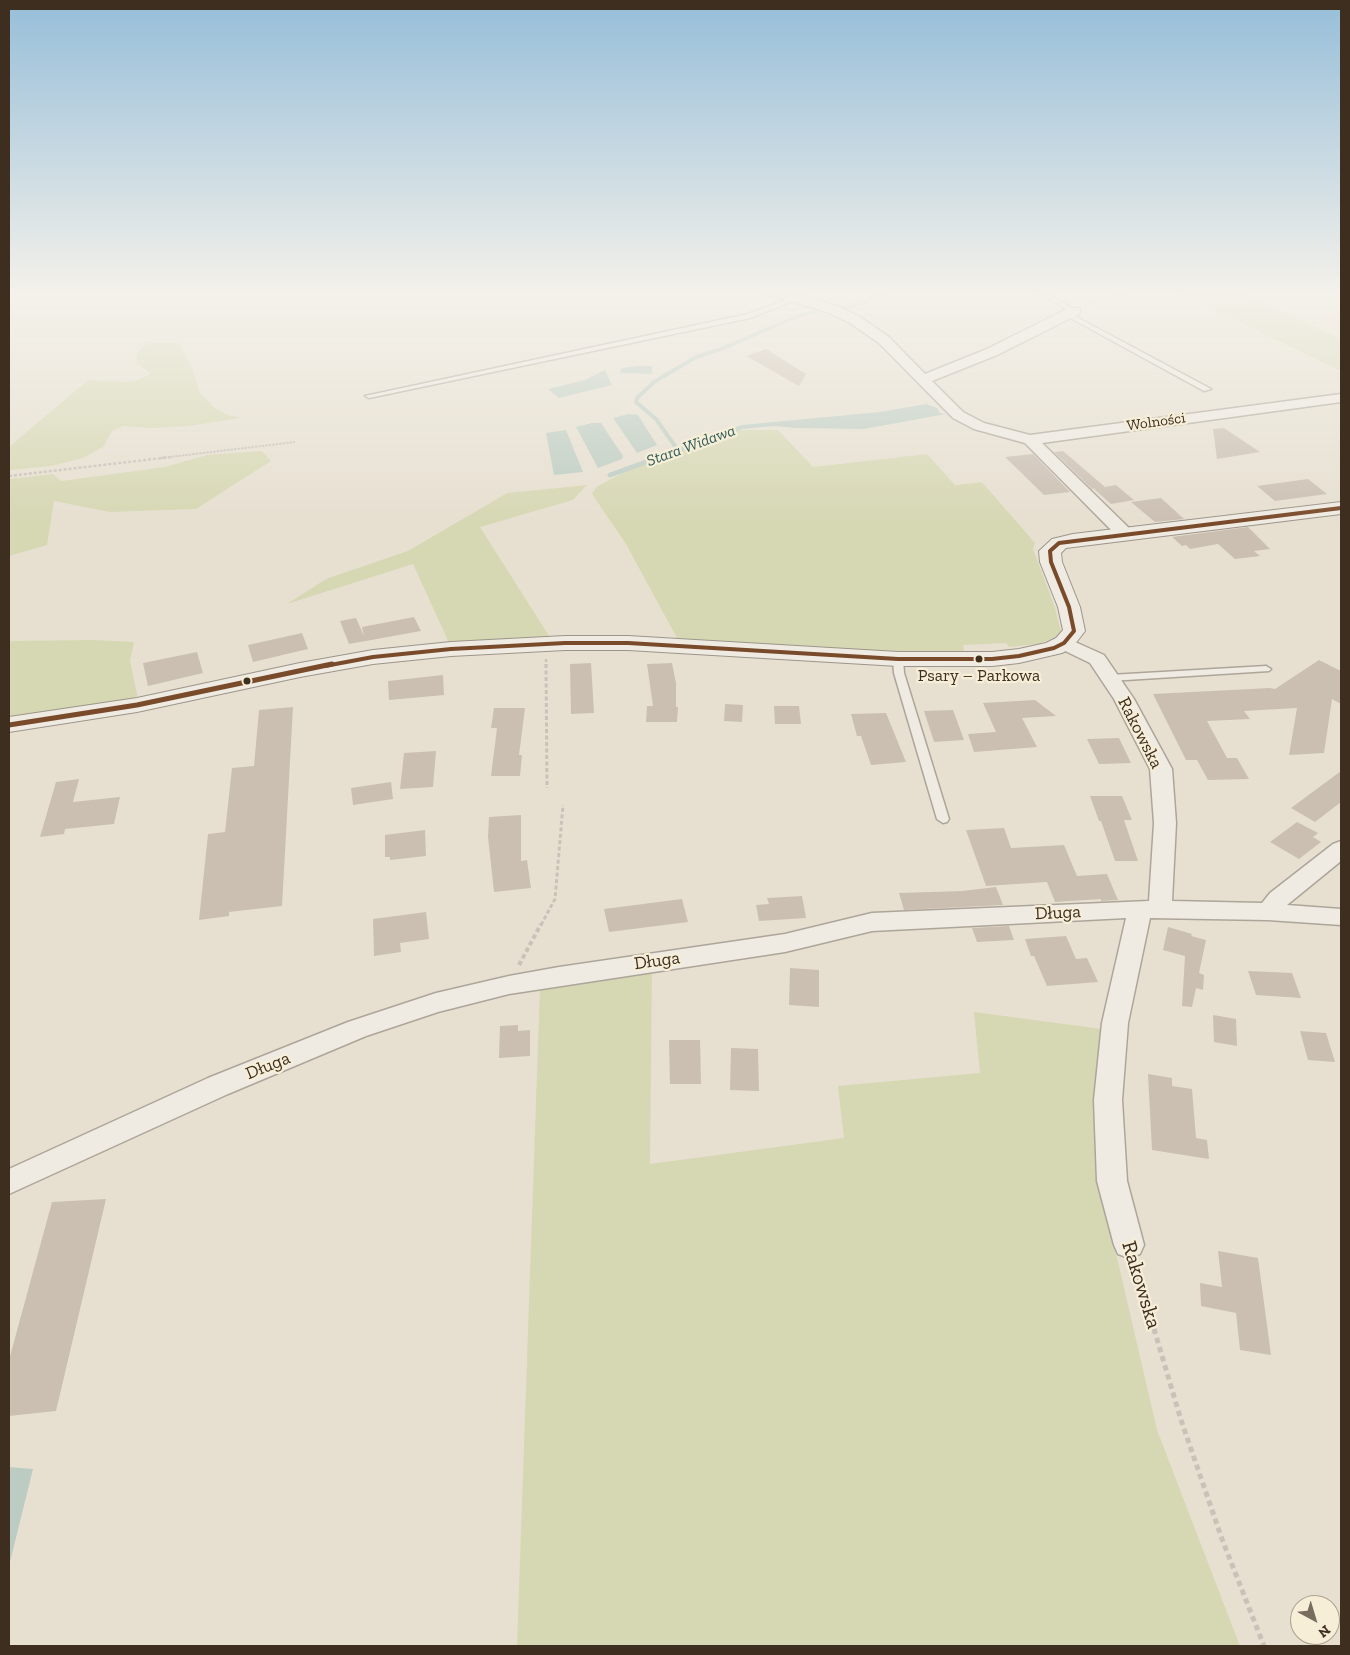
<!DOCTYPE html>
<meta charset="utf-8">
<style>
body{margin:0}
#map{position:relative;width:1350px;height:1655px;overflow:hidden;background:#e7e0d1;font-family:"Zilla Slab",serif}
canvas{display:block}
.frame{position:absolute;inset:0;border:10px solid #3d2e20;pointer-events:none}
.north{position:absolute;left:1290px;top:1595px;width:50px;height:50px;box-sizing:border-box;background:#f7eed8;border:1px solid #ada18e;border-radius:50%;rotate:141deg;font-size:14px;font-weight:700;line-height:20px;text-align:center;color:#3d2e20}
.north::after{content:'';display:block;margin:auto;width:18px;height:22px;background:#786c5e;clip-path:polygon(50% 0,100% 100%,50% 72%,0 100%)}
</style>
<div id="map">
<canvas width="1350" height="1655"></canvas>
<div class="frame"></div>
<div class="north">N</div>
</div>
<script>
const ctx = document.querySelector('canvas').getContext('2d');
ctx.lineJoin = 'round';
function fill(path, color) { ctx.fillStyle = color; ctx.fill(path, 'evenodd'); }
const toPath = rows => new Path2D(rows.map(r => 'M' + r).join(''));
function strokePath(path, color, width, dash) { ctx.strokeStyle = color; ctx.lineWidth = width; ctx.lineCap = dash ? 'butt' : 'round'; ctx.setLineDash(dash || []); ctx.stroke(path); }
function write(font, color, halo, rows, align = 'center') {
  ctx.font = font + ' "Zilla Slab",serif'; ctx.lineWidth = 4.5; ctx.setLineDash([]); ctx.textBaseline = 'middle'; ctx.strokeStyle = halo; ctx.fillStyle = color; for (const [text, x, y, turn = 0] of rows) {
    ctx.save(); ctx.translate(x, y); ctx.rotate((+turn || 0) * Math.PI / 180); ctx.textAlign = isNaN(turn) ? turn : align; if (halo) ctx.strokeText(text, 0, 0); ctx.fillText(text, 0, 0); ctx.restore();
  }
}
const green = toPath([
 [1174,291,1238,291,1341,339,1341,371],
 [147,343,179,343,192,368,200,393,215,408,228,415,241,418,188,426,150,428,123,426,112,431,103,447,83,458,51,466,9,470,9,447,88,380,132,382,151,374,137,363,137,353],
 [733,430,778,430,813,467,927,454,955,485,982,482,1035,543,1033,549,1054,605,1061,631,1054,638,1038,644,1009,647,1006,643,963,645,964,650,957,654,875,651,677,638,626,544,592,494,596,487,630,469],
 [262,451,271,461,196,509,110,512,54,501,47,545,9,556,9,479,53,474,61,481,165,467,207,455],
 [587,485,573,500,480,527,551,639,450,645,413,564,287,604,326,579,408,551,507,493],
 [92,640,134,642,130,661,140,708,59,723,9,729,9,641],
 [652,968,650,1164,844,1138,838,1086,980,1073,974,1012,1102,1029,1096,1167,1157,1430,1240,1646,517,1646,540,987]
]);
const water = toPath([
 [637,366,652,366,652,374,620,373,620,370,622,368],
 [605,370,612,385,559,398,548,389,585,380],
 [926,404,937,408,940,413,946,414,864,429,796,428,774,426,774,422,880,412],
 [629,414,638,415,657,445,637,453,613,418],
 [592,423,601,423,623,456,622,459,598,468,576,427],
 [566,430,583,472,554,475,546,433],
 [9,1467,33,1469,9,1566]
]);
const streamFar1 = toPath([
 [838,308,864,303,885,291],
 [677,449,656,419,636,402,637,398,654,382,696,357,721,349,798,316,826,309],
 [657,458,742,427,774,424]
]);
const stream = toPath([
 [610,475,660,457]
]);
const building = toPath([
 [766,349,806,374,799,386,746,356],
 [1224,428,1260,452,1217,459,1213,429],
 [1063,451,1105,487,1116,485,1134,500,1111,504,1094,489,1096,488,1092,489,1054,452],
 [1033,454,1070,492,1044,495,1005,457],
 [1308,479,1327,494,1275,501,1257,486],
 [1161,498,1184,519,1155,522,1131,502],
 [1248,527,1270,549,1254,551,1260,556,1235,559,1218,544,1190,549,1186,545,1182,546,1172,537],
 [414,617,421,631,349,644,340,621,356,618,364,636,362,627],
 [302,633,308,649,253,662,248,645],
 [197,652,203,673,148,686,143,663],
 [1319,660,1341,671,1341,704,1332,699,1324,753,1289,755,1297,708,1244,711,1250,719,1207,721,1227,758,1237,758,1249,779,1208,780,1197,760,1186,760,1153,694,1270,688,1275,689],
 [591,663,594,713,571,714,570,664],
 [672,663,676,683,676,707,678,707,677,722,646,722,647,706,653,706,647,664],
 [443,675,444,695,389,700,388,681],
 [1035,700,1056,716,1022,718,1037,747,974,752,968,734,996,732,983,703],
 [725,704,743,705,742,722,724,721],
 [774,706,799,706,801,724,775,724],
 [293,707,282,906,229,912,229,916,199,920,208,834,225,832,232,768,254,766,259,710],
 [494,708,525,708,519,755,522,755,520,776,491,776,497,728,491,728],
 [953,710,964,740,934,742,924,711],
 [886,713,906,762,871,765,861,736,857,736,851,714],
 [1119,738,1131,763,1099,764,1087,739],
 [436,751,433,787,400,789,404,753],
 [1341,771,1341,802,1315,822,1291,808],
 [79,779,73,802,120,797,114,824,65,829,64,834,40,837,56,782],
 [391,782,393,799,353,805,351,788],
 [1090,796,1122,796,1132,820,1124,820,1138,861,1115,861,1101,821,1099,821],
 [521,815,521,861,527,860,531,888,494,892,488,837,489,817],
 [1297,822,1318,833,1313,837,1321,842,1299,859,1270,842],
 [1004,828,1011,848,1064,845,1077,876,1107,874,1118,900,1101,901,1101,899,1055,902,1047,882,986,886,966,830],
 [425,830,426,856,390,860,390,857,385,857,385,835],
 [996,887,1003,905,904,910,899,893,962,891],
 [802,896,806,918,759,921,756,905,769,904,767,898],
 [682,899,688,922,609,932,604,909],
 [426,912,429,939,400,943,401,952,374,956,373,919],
 [1009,926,1014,940,977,942,972,928],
 [1168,927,1192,934,1191,936,1206,940,1199,973,1204,975,1203,990,1196,988,1192,1007,1182,1006,1185,956,1163,950],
 [1066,936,1076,959,1087,958,1098,982,1047,986,1034,956,1031,956,1025,939],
 [790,968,819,970,819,1007,789,1005],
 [1248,971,1292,973,1301,998,1256,995],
 [1213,1015,1236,1019,1237,1046,1214,1042],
 [518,1025,518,1031,530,1030,530,1056,499,1058,500,1026],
 [1300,1031,1326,1033,1335,1062,1308,1060],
 [669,1040,700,1040,701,1084,670,1084],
 [731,1048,758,1049,759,1091,730,1090],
 [1148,1074,1172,1078,1172,1086,1192,1089,1196,1138,1207,1140,1209,1159,1152,1150],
 [106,1199,56,1411,9,1416,9,1360,52,1202],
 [1218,1251,1258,1258,1271,1355,1240,1350,1236,1313,1201,1306,1200,1283,1222,1287]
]);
const pathFar4 = toPath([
 [1088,305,1133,291],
 [161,458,295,442]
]);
const pathFar3 = toPath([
 [9,476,171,457],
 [546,659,546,666]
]);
const pathFar2 = toPath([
 [546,664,547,788],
 [541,925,555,899,563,805]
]);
const pathFar1 = toPath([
 [519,965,541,924]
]);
const path = toPath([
 [1135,1265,1181,1420,1222,1539,1264,1646]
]);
const lane = toPath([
 [802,291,810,291,788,303,750,318,369,398,365,396,748,314,784,301,802,291],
 [1035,291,1043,291,1077,311,1072,312,1035,291],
 [1065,313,1069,313,1211,389,1204,391,1065,315,1065,313],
 [898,656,903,659,904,673,949,819,947,822,943,823,937,819,894,673,893,659,898,656],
 [1266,666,1271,669,1269,671,1110,681,1105,678,1110,675,1266,666]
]);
const street = toPath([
 [763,291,784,291,837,306,860,317,889,337,925,374,987,349,1069,308,1079,308,1080,311,1079,314,997,355,932,381,963,412,984,423,1030,435,1341,394,1341,402,1042,443,1131,530,1133,534,1131,538,1125,539,1119,538,1025,443,974,429,953,418,879,343,850,323,827,312,765,294,763,291],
 [1064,637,1104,655,1134,699,1172,769,1176,823,1172,901,1262,903,1270,893,1333,844,1341,841,1341,861,1287,905,1341,909,1341,925,1268,920,1150,918,1128,1023,1122,1100,1127,1181,1144,1245,1140,1254,1129,1258,1118,1254,1114,1245,1097,1181,1094,1100,1102,1023,1126,918,872,931,785,952,509,994,438,1012,366,1036,228,1094,9,1194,9,1169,208,1078,348,1022,436,993,509,976,559,967,785,934,872,913,1149,901,1154,823,1150,769,1114,699,1090,663,1057,647,1054,643,1057,639,1064,637]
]);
const secondary = toPath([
 [1341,502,1341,514,1066,548,1061,553,1062,562,1080,607,1085,631,1072,648,1062,653,1019,663,992,666,898,666,628,650,565,650,451,656,373,664,300,677,137,712,9,732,9,717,137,698,300,663,373,650,451,642,565,636,628,636,898,652,992,652,1019,649,1046,643,1056,638,1063,630,1058,607,1040,562,1039,551,1052,539,1073,534,1341,502]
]);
const bus1Far1 = toPath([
 [325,666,373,657,451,649,565,643,628,643,898,659,992,659,1019,656,1054,648,1064,643,1074,631,1069,607,1051,562,1050,551,1059,543,1341,508]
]);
const bus1 = toPath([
 [9,725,137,705,332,664]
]);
const markers = [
 [979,659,4.5,"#3d2e20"],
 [247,681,4.5,"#3d2e20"]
];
const farStreetnames = [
 ["Wolności",1156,422,-8]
];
const farWaternames = [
 ["Stara Widawa",691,446,-20]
];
const busNames = [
 ["Psary – Parkowa",979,676]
];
const streetNames = [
 ["Rakowska",1140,733,63],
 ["Długa",1058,913,-3],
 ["Długa",657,961,-8],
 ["Długa",268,1066,-22]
];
const nearStreetnames = [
 ["Rakowska",1141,1285,73]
];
fill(green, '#d6d7b3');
fill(water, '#bcccc2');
strokePath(streamFar1, '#bcccc2', 4);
strokePath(stream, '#bcccc2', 5);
fill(building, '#cbbfb2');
strokePath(lane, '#ada599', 3);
strokePath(street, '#ada599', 3);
strokePath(secondary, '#9c958a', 2);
strokePath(pathFar4, '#c8c2b9', 2, [2.5, 1]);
strokePath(pathFar3, '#c8c2b9', 2.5, [3, 2]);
strokePath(pathFar2, '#c8c2b9', 3, [4, 2.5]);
strokePath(pathFar1, '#c8c2b9', 4, [4.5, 3]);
strokePath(path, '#c8c2b9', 5, [5.5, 4]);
fill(lane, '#efebe3');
fill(street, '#efebe3');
fill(secondary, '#efebe3');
strokePath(bus1Far1, '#7a4b2a', 4);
strokePath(bus1, '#7a4b2a', 5);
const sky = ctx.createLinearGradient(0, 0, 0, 523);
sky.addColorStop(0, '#96bed9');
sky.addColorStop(0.56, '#f4f1ea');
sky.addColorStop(1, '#f4f1ea00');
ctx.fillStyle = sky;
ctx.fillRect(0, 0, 1350, 523);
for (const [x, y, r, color] of markers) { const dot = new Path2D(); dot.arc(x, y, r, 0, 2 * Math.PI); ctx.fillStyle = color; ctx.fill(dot); strokePath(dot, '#f7eed8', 2); }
write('15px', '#3d2e20', '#f7eed8', farStreetnames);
write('italic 16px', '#2f5d5a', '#f7eed8', farWaternames);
write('17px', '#3d2e20', '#f7eed8', busNames);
write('18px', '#3d2e20', '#f7eed8', streetNames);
write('21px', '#3d2e20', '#f7eed8', nearStreetnames);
</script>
